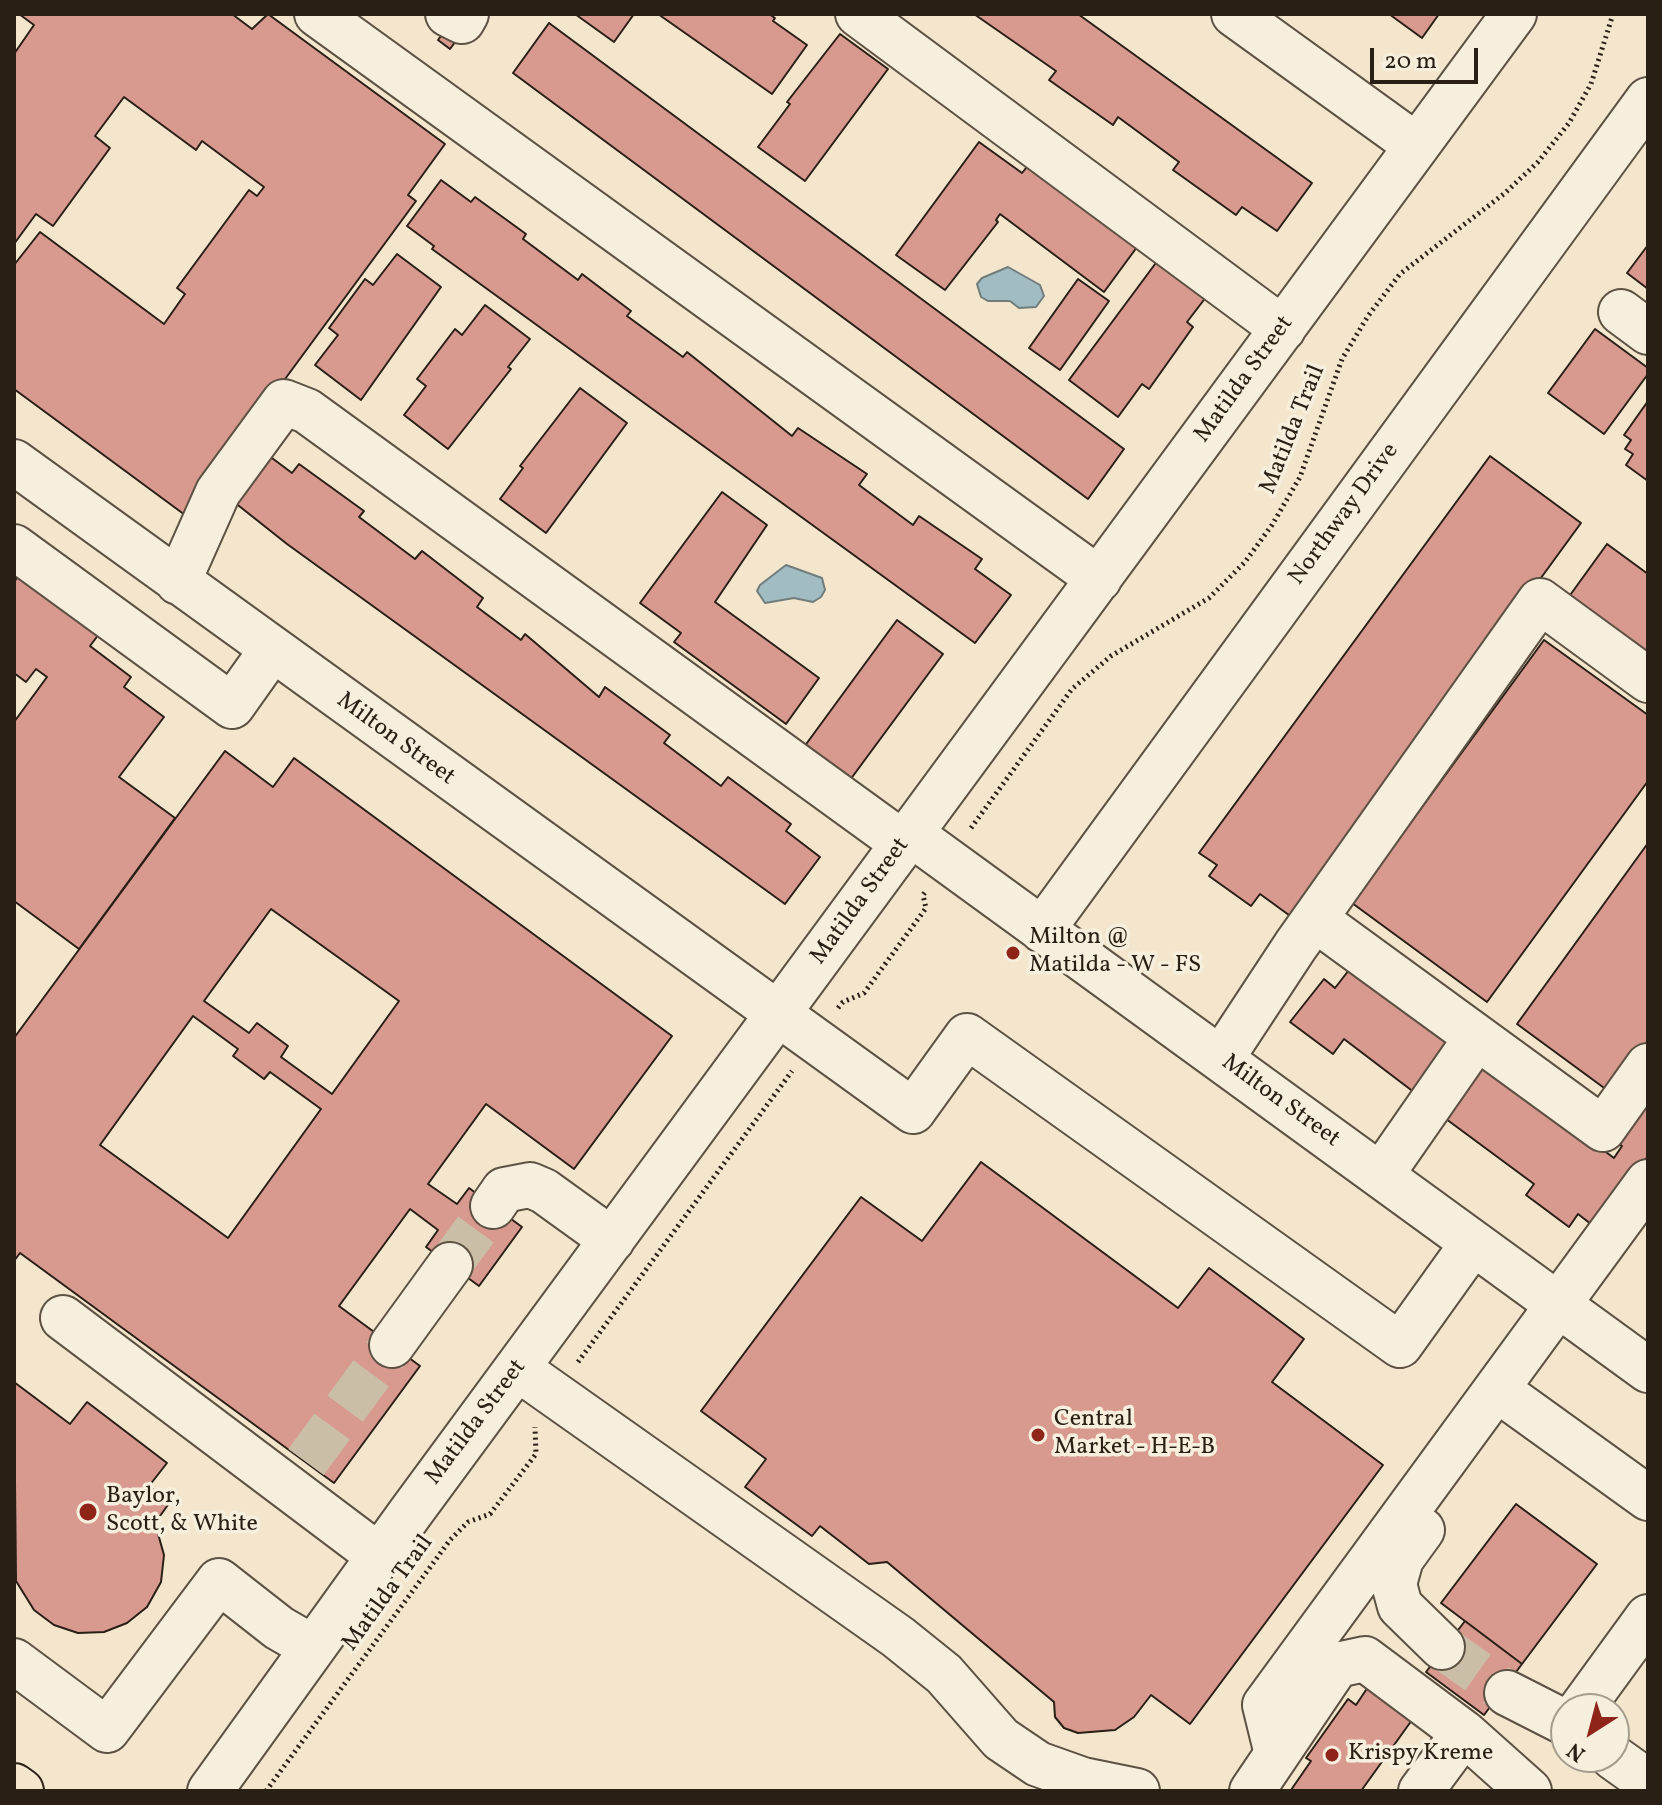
<!DOCTYPE html>
<style>
body{margin:0}
#map{position:relative;width:1662px;height:1805px;overflow:hidden;background:#f3e6cc;font-family:Vollkorn,serif}
canvas{display:block}
.frame{position:absolute;inset:0;border:16px solid #291f15;pointer-events:none}
.north{position:absolute;left:1550px;top:1693px;width:80px;height:80px;box-sizing:border-box;background:#f7efde;border:2px solid #a59c8e;border-radius:50%;rotate:216deg;font-size:22px;font-weight:700;line-height:32px;text-align:center;color:#291f15}
.north::after{content:'';display:block;margin:auto;width:28px;height:36px;background:#8f2418;clip-path:polygon(50% 0,100% 100%,50% 72%,0 100%)}
.scale{position:absolute;left:1370px;top:48px;width:108px;height:36px;box-sizing:border-box;border:4px solid #291f15;border-top:0;padding-left:10px;font-size:24px;line-height:28px;white-space:nowrap;color:#291f15;-webkit-text-stroke:6px #f7efde;paint-order:stroke}
</style>
<div id="map">
<canvas width="1662" height="1805"></canvas>
<div class="frame"></div>
<div class="north">N</div>
<div class="scale">20 m</div>
</div>
<script>
const ctx = document.querySelector('canvas').getContext('2d');
ctx.lineJoin = 'round';
function fill(path, color) { ctx.fillStyle = color; ctx.fill(path, 'evenodd'); }
const toPath = rows => new Path2D(rows.map(r => 'M' + r).join(''));
function strokePath(path, color, width, dash) { ctx.strokeStyle = color; ctx.lineWidth = width; ctx.lineCap = dash ? 'butt' : 'round'; ctx.setLineDash(dash || []); ctx.stroke(path); }
function write(font, color, halo, rows, align = 'center') {
  ctx.font = font + ' Vollkorn,serif'; ctx.lineWidth = 7; ctx.setLineDash([]); ctx.textBaseline = 'middle'; ctx.strokeStyle = halo; ctx.fillStyle = color; for (const [text, x, y, turn = 0] of rows) {
    ctx.save(); ctx.translate(x, y); ctx.rotate((+turn || 0) * Math.PI / 180); ctx.textAlign = isNaN(turn) ? turn : align; if (halo) ctx.strokeText(text, 0, 0); ctx.fillText(text, 0, 0); ctx.restore();
  }
}
const water = toPath([
 [1008,267,1040,285,1044,296,1036,307,1019,308,1010,301,988,301,981,297,977,284,982,278,1008,267],
 [786,565,822,578,825,590,821,597,813,602,794,598,765,603,757,591,760,585,786,565]
]);
const building = toPath([
 [19,14,232,14,252,29,268,14,445,144,408,195,416,201,185,515,14,389,14,265,40,232,164,324,185,294,177,288,249,190,257,196,264,187,202,141,196,150,124,97,95,136,110,148,53,226,36,214,14,244,14,54,34,25,19,14],
 [575,14,634,14,614,42,575,14],
 [658,14,769,14,775,18,773,21,807,45,772,94,658,14],
 [974,14,1078,14,1312,183,1277,231,1242,207,1236,215,1173,170,1179,162,1118,117,1113,125,1049,80,1056,71,974,14],
 [1389,14,1439,14,1422,38,1389,14],
 [549,23,1124,449,1088,499,513,73,549,23],
 [449,25,461,34,450,49,438,40,449,25],
 [840,34,888,69,805,181,758,147,790,104,787,102,840,34],
 [979,142,1022,173,1030,163,1140,243,1104,292,1000,214,996,220,998,222,945,290,896,255,979,142],
 [441,180,471,202,475,197,526,234,523,239,578,280,582,274,631,311,627,316,683,357,687,352,792,436,798,428,867,474,859,485,913,525,919,516,982,559,975,569,1011,595,975,643,432,249,434,246,407,226,441,180],
 [1648,245,1648,289,1627,273,1648,245],
 [1164,252,1213,288,1187,322,1193,327,1149,389,1142,384,1118,417,1069,380,1164,252],
 [397,254,441,287,361,400,315,365,338,335,329,328,365,279,373,285,397,254],
 [1078,279,1109,301,1060,370,1029,348,1078,279],
 [485,305,530,339,508,367,511,369,448,449,404,415,426,386,417,379,455,329,462,335,485,305],
 [1595,329,1648,368,1648,374,1604,434,1548,393,1595,329],
 [580,388,627,423,546,533,500,499,523,468,520,466,580,388],
 [1648,401,1648,481,1626,465,1633,454,1625,449,1631,440,1624,435,1648,401],
 [264,452,292,473,299,464,364,511,359,517,415,559,422,551,483,598,477,607,521,640,525,634,599,697,605,687,670,735,664,743,721,786,728,777,791,824,786,831,820,857,785,904,287,544,229,498,264,452],
 [1490,456,1581,523,1293,918,1260,894,1251,906,1209,876,1217,865,1199,853,1490,456],
 [722,492,767,525,715,602,819,678,786,724,674,642,681,633,640,603,722,492],
 [1607,544,1648,574,1648,657,1568,598,1607,544],
 [25,567,105,626,90,646,131,677,124,687,164,717,119,777,175,818,79,949,14,901,14,722,47,677,36,669,26,682,14,673,14,582,25,567],
 [897,620,943,654,850,780,804,747,897,620],
 [1544,640,1648,715,1648,781,1487,1002,1352,903,1544,640],
 [225,751,273,787,294,758,672,1036,574,1169,486,1104,428,1184,457,1204,469,1188,522,1227,479,1286,426,1247,438,1230,410,1209,339,1306,420,1366,334,1483,20,1253,14,1261,14,1038,225,751],
 [271,909,399,1001,332,1094,281,1057,288,1046,257,1023,249,1033,204,1001,271,909],
 [193,1016,238,1049,233,1056,264,1079,270,1072,321,1109,228,1238,100,1145,193,1016],
 [1648,843,1648,1043,1611,1093,1517,1024,1648,843],
 [1349,970,1458,1045,1419,1096,1344,1039,1333,1054,1290,1022,1324,979,1335,988,1349,970],
 [1482,1061,1614,1158,1622,1146,1609,1136,1648,1084,1648,1156,1596,1228,1578,1214,1569,1227,1526,1195,1534,1184,1442,1116,1482,1061],
 [981,1162,1178,1308,1209,1268,1304,1339,1272,1382,1383,1465,1190,1724,1151,1695,1134,1717,1115,1730,1078,1733,1064,1728,1055,1717,1054,1702,887,1562,869,1564,820,1526,812,1536,745,1487,766,1459,701,1411,861,1197,922,1241,981,1162],
 [14,1382,70,1424,87,1402,167,1463,149,1486,170,1502,155,1523,164,1555,161,1582,147,1607,127,1623,104,1632,78,1633,54,1625,34,1610,16,1581,14,1382],
 [1516,1504,1597,1564,1522,1664,1441,1603,1516,1504],
 [1465,1621,1522,1664,1484,1715,1426,1672,1465,1621],
 [1372,1681,1417,1713,1361,1791,1291,1790,1311,1761,1306,1758,1348,1699,1356,1705,1372,1681]
]);
const minorTunnel = toPath([
 [450,1265,493,1206],
 [306,1462,392,1345],
 [1442,1647,1507,1693]
]);
const path = toPath([
 [971,828,1072,689,1111,656,1209,598,1245,562,1272,525,1300,477,1342,359,1368,316,1400,274,1505,193,1538,162,1569,123,1591,84,1613,14],
 [838,1008,843,1002,864,993,926,908,923,895,926,891],
 [578,1362,792,1071],
 [266,1791,450,1540,468,1522,490,1514,536,1454,535,1427]
]);
const minor = toPath([
 [317,14,1099,579],
 [448,14,462,21,466,14],
 [858,14,1283,329],
 [1234,14,1417,146],
 [1621,312,1648,332],
 [14,462,913,1111,967,1036,1400,1345,1473,1243],
 [14,547,232,706,271,651],
 [178,582,218,492,284,402,307,411,904,844],
 [911,834,1648,1370],
 [1315,919,1603,1129,1648,1066],
 [1042,930,1648,100],
 [1221,1059,1296,945,1540,601,1648,680],
 [1381,1175,1477,1037],
 [493,1206,504,1190,530,1185,544,1191,612,1240],
 [63,1318,379,1556],
 [392,1345,450,1265],
 [517,1368,898,1637,944,1674,1001,1739,1038,1764,1083,1780,1137,1791],
 [1498,1390,1648,1498],
 [1422,1530,1401,1559,1394,1584,1400,1606,1442,1647],
 [14,1661,107,1730,219,1581,279,1628,312,1647],
 [1507,1693,1566,1723],
 [1581,1709,1648,1617],
 [1277,1754,1337,1665,1365,1659,1464,1733,1529,1791],
 [1613,1757,1648,1782],
 [210,1791,411,1512,1514,14],
 [1252,1791,1277,1754,1265,1705,1648,1182],
 [1421,1791,1464,1733]
]);
const major = toPath([
 [14,1786,21,1791]
]);
const markers = [
 [1013,953,8,"#8f2418"],
 [1038,1435,8,"#8f2418"],
 [88,1512,10,"#8f2418"],
 [1332,1755,8,"#8f2418"]
];
const streetNames = [
 ["Matilda Street",1245,380,-54],
 ["Matilda Trail",1294,430,-68],
 ["Northway Drive",1345,515,-54],
 ["Milton Street",395,740,36],
 ["Matilda Street",861,902,-54],
 ["Milton Street",1280,1102,36],
 ["Matilda Street",477,1423,-53],
 ["Matilda Trail",389,1594,-54]
];
const poiNames = [
 ["Milton @",1029,939],
 ["Matilda - W - FS",1029,967],
 ["Central",1054,1421],
 ["Market - H-E-B",1054,1449],
 ["Baylor,",106,1498],
 ["Scott, & White",106,1526],
 ["Krispy Kreme",1348,1755]
];
fill(water, '#a1bcc2');
strokePath(water, '#717d7d', 2);
fill(building, '#d8998f');
strokePath(building, '#291f15', 2);
strokePath(minorTunnel, '#cbbea7', 44, [44, 22]);
strokePath(minor, '#5c5143', 48);
strokePath(major, '#291f15', 48);
strokePath(path, '#291f15', 5, [2, 4]);
strokePath(minor, '#f7efde', 44);
strokePath(major, '#f3e6cc', 44);
for (const [x, y, r, color] of markers) { const dot = new Path2D(); dot.arc(x, y, r, 0, 2 * Math.PI); ctx.fillStyle = color; ctx.fill(dot); strokePath(dot, '#f7efde', 3); }
write('24px', '#291f15', '#f7efde', streetNames);
write('24px', '#291f15', '#f7efde', poiNames, 'left');
</script>
